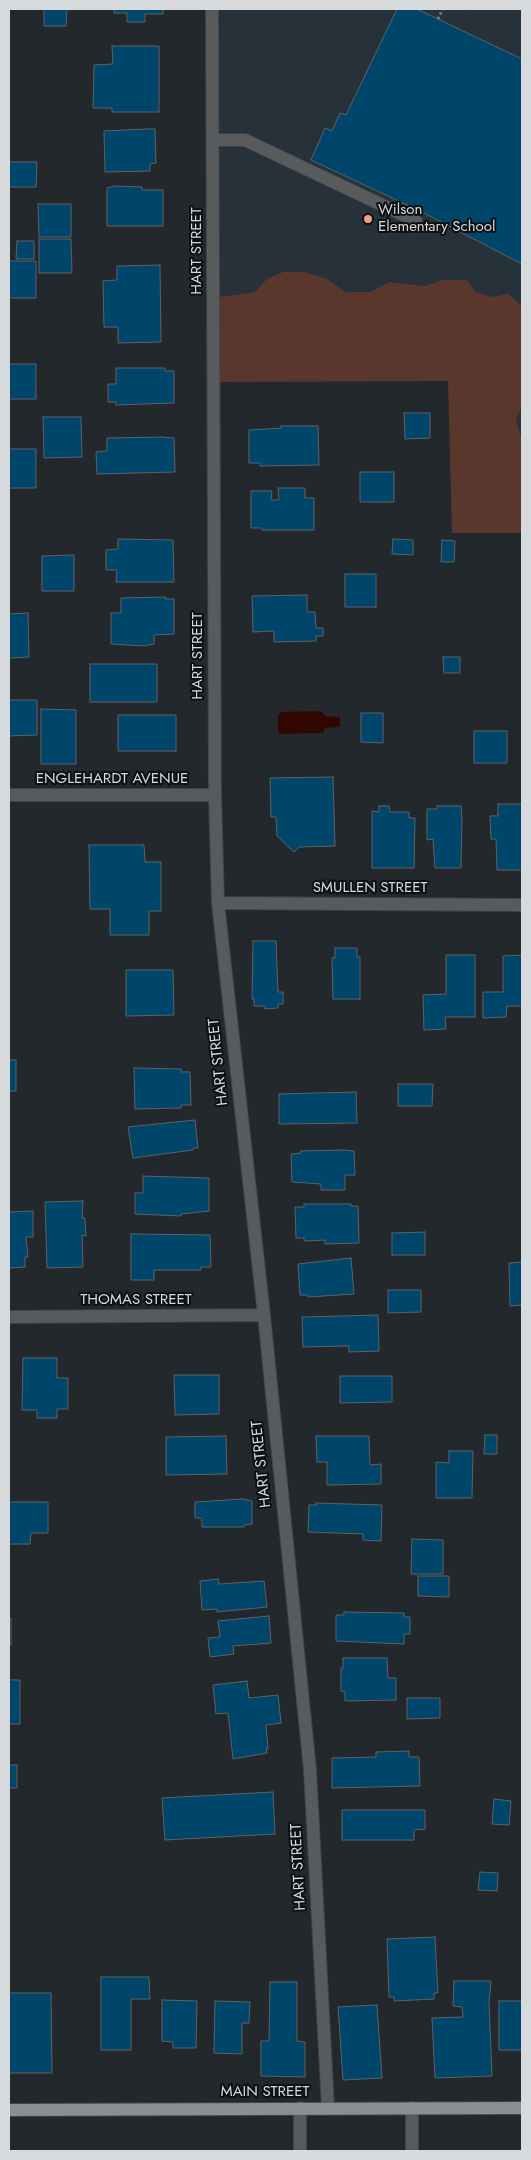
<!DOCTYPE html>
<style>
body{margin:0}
#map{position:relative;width:531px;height:2160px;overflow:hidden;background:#22282c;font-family:Jost,sans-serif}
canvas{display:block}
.frame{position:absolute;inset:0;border:10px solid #d6dadd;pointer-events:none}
</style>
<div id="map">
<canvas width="531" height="2160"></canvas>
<div class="frame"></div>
</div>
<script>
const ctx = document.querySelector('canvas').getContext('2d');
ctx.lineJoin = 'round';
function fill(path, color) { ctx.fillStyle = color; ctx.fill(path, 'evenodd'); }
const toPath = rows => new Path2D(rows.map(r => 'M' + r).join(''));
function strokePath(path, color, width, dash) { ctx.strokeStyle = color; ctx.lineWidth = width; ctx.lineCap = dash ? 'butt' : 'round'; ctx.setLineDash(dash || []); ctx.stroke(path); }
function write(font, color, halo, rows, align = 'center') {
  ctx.font = font + ' Jost,sans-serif'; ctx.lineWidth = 4; ctx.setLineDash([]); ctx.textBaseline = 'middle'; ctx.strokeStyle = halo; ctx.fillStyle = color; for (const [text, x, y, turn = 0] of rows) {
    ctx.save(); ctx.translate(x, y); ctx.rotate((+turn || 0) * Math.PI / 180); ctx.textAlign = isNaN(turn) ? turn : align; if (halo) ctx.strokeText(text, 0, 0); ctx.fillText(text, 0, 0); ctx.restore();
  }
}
const built = toPath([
 [212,9,522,9,522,533,452,533,448,381,214,382]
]);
const green = toPath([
 [283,272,305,272,327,279,345,292,371,292,389,282,424,286,443,280,467,280,475,291,492,297,508,294,521,305,522,406,516,420,522,440,522,533,452,533,448,381,214,382,213,298,255,292,267,279]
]);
const water = toPath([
 [321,711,325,716,340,717,340,727,325,728,323,733,281,734,278,731,278,715,281,712]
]);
const building = toPath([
 [44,9,67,9,66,26,44,26,44,9],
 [114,9,163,9,163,14,145,14,145,22,127,22,127,13,114,13,114,9],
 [397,9,417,9,522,59,522,264,422,212,311,160,325,128,332,131,340,113,346,115,397,9],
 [112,46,159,46,159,112,112,112,112,108,93,108,94,65,113,64,112,46],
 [148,129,155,129,156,163,150,164,150,171,105,172,104,131,148,129],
 [9,162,37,162,36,187,9,187,9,162],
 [115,186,142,187,142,190,163,190,163,226,107,226,107,188,115,186],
 [38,204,71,204,71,237,39,237,38,204],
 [39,239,71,239,72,273,39,273,39,239],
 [17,241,34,241,34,259,16,259,17,241],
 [9,261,36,261,36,298,9,298,9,261],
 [160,265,161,342,118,343,118,327,104,327,103,281,117,280,117,266,160,265],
 [9,364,36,364,36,399,9,399,9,364],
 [116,368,165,368,165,371,174,371,174,403,116,405,116,402,108,402,108,384,116,384,116,368],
 [404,413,430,413,430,438,405,439,404,413],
 [43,417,81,417,82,457,44,458,43,417],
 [281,426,318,426,319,465,260,466,260,463,249,463,249,430,282,428,281,426],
 [163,437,174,438,175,472,97,474,96,452,107,451,107,438,163,437],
 [9,449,36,449,36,488,9,488,9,449],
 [360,472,394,472,394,502,360,502,360,472],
 [278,488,305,488,305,498,314,498,314,530,262,530,262,528,251,528,251,491,272,491,271,500,279,500,278,488],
 [118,539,173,540,174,582,116,582,117,570,106,570,106,550,118,549,118,539],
 [393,539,413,540,413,555,392,554,393,539],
 [442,540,455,541,454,562,441,562,442,540],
 [74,555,74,591,42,591,42,556,74,555],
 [345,574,376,574,376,607,345,607,345,574],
 [307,595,307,612,315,612,316,628,323,628,323,636,316,636,316,641,274,642,274,631,253,632,252,596,307,595],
 [165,597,165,599,174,599,174,634,154,635,154,644,144,646,111,644,111,613,121,613,121,598,165,597],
 [28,613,29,657,9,658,9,614,28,613],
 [443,657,460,657,460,673,444,673,443,657],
 [90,664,157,664,157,702,90,702,90,664],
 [9,700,37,700,37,735,9,736,9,700],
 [41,709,76,710,76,764,41,764,41,709],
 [361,713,383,713,383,743,361,742,361,713],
 [118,715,176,715,176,751,118,751,118,715],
 [474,731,507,731,507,763,474,763,474,731],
 [333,777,335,846,299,847,294,852,277,836,276,817,271,817,270,778,333,777],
 [498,804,522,804,522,870,497,870,496,839,491,839,490,816,498,816,498,804],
 [379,806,389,806,390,812,409,812,409,818,415,818,414,868,372,868,372,811,379,812,379,806],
 [437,806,461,806,462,818,461,868,435,868,433,839,427,840,427,809,437,809,437,806],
 [89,845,144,845,145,862,161,862,161,911,149,911,149,935,110,935,110,909,90,909,89,845],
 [253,941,276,941,278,992,283,992,283,1004,278,1004,278,1008,265,1009,265,1006,254,1006,254,999,252,999,253,941],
 [335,948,357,948,357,957,360,957,360,999,333,999,332,958,335,958,335,948],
 [446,955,475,955,475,1017,445,1017,446,1029,424,1030,423,995,446,994,446,955],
 [522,955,522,1006,507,1006,506,1017,483,1018,483,992,503,992,503,956,522,955],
 [126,970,173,970,174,1015,126,1016,126,970],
 [9,1060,16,1060,16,1091,9,1091,9,1060],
 [134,1068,181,1069,181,1072,190,1072,191,1105,181,1105,181,1108,135,1109,134,1068],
 [398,1084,433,1084,432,1106,398,1106,398,1084],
 [356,1092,357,1123,279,1124,279,1094,356,1092],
 [195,1120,198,1148,193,1148,193,1150,133,1158,128,1127,195,1120],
 [344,1150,354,1151,355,1175,345,1175,345,1190,321,1190,321,1184,292,1182,291,1154,301,1153,300,1151,344,1150],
 [143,1176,209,1178,209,1211,181,1214,181,1216,135,1214,135,1193,143,1193,143,1176],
 [83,1201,82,1218,85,1218,86,1236,82,1235,83,1267,47,1268,45,1202,83,1201],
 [304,1204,351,1204,351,1206,358,1206,359,1243,325,1244,325,1240,304,1241,304,1238,296,1238,295,1207,304,1207,304,1204],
 [33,1211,33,1237,26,1237,28,1257,25,1257,25,1267,9,1268,9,1212,33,1211],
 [425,1232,425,1255,392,1255,392,1233,425,1232],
 [131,1234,210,1235,211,1267,201,1267,201,1270,154,1270,154,1280,131,1280,131,1234],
 [351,1258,354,1294,308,1297,308,1295,300,1295,298,1264,351,1258],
 [522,1262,522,1305,510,1306,509,1263,522,1262],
 [388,1290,421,1290,421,1312,388,1313,388,1290],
 [378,1315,379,1351,349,1352,349,1346,303,1347,302,1317,378,1315],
 [23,1358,57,1358,57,1378,68,1378,68,1409,57,1409,57,1418,37,1418,37,1410,22,1410,23,1358],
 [174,1375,219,1375,219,1414,175,1415,174,1375],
 [340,1376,392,1376,392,1402,340,1403,340,1376],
 [485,1435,497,1435,497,1454,484,1454,485,1435],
 [226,1436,227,1474,166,1475,166,1437,226,1436],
 [316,1436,369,1436,370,1465,381,1464,381,1484,327,1485,327,1462,317,1462,316,1436],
 [449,1451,473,1451,472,1498,436,1498,436,1462,449,1463,449,1451],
 [243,1499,252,1501,252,1524,244,1525,244,1527,202,1527,202,1518,195,1518,195,1502,243,1499],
 [9,1502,48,1502,48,1533,31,1533,30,1544,9,1544,9,1502],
 [316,1503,382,1505,381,1541,363,1540,363,1534,308,1532,309,1505,317,1505,316,1503],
 [412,1539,443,1540,443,1574,411,1574,412,1539],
 [418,1576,449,1576,449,1597,418,1596,418,1576],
 [218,1579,219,1584,264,1581,267,1607,217,1612,217,1609,202,1610,200,1581,218,1579],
 [344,1612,404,1613,404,1617,410,1617,410,1634,404,1634,404,1644,336,1641,336,1615,344,1615,344,1612],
 [269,1616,271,1643,233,1646,234,1654,210,1657,208,1638,220,1637,218,1621,269,1616],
 [9,1618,11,1618,11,1645,9,1645,9,1618],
 [343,1658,387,1658,388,1678,396,1678,396,1700,345,1701,345,1692,341,1691,341,1668,343,1668,343,1658],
 [9,1680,20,1680,20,1724,9,1724,9,1680],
 [247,1681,249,1698,278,1695,281,1723,266,1725,268,1749,266,1749,267,1753,233,1759,228,1713,216,1714,213,1685,247,1681],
 [407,1698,440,1698,440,1718,407,1719,407,1698],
 [409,1751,409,1757,419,1757,420,1786,332,1788,332,1758,376,1757,376,1752,409,1751],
 [9,1765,17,1765,17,1788,9,1788,9,1765],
 [273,1792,275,1834,165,1840,162,1798,273,1792],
 [494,1799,511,1801,509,1825,492,1824,494,1799],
 [342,1810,425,1810,425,1829,414,1830,414,1840,342,1840,342,1810],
 [480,1872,498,1873,497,1891,478,1890,480,1872],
 [435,1937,438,1993,434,1993,434,1999,394,2001,394,1997,389,1997,387,1939,435,1937],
 [101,1977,149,1977,150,1999,131,1999,131,2050,101,2050,101,1977],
 [454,1981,491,1981,489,2003,492,2076,435,2078,432,2018,463,2017,462,2007,453,2006,454,1981],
 [270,1982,297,1982,297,2041,305,2042,305,2077,261,2076,261,2041,269,2041,270,1982],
 [9,1993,51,1993,52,2073,9,2073,9,1993],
 [162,2000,197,2001,196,2048,173,2048,173,2042,162,2041,162,2000],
 [215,2001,250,2002,249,2023,242,2023,242,2054,214,2053,215,2001],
 [499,2001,522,2001,522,2050,499,2050,499,2001],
 [377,2005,382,2078,343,2080,338,2007,377,2005]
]);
const path = toPath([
 [465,9,466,9],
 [438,19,443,9]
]);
const minor = toPath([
 [212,9,215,795,218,903,264,1315,310,1770,328,2108],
 [213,140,245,140,416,221],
 [9,795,215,795],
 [218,903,522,905],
 [9,1317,264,1315],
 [300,2151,300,2108],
 [412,2151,412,2108]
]);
const major = toPath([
 [9,2110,522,2108]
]);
const markers = [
 [368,219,5,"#f49e87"]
];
const poiNames = [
 ["Wilson",378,210],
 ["Elementary School",378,227]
];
const streetNames = [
 ["HART STREET",197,251,-90],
 ["HART STREET",198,656,-90],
 ["ENGLEHARDT AVENUE",112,779],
 ["SMULLEN STREET",370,888],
 ["HART STREET",219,1062,-96],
 ["THOMAS STREET",136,1300],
 ["HART STREET",262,1464,-96],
 ["HART STREET",299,1867,-93],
 ["MAIN STREET",265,2092]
];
fill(built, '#27313a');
fill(green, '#5a372d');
fill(water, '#310800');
fill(building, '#00456a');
strokePath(building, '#5c6368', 1);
strokePath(minor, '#3f4448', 14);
strokePath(major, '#3f4448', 14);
strokePath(path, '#74797d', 3, [2.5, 2.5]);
strokePath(minor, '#585b5e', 12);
strokePath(major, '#898f94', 12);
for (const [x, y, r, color] of markers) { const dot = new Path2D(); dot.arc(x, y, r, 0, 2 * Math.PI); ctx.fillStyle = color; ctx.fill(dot); strokePath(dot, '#0d1012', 2); }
write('15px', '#d6dadd', '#0d1012', poiNames, 'left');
write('15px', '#d6dadd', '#0d1012', streetNames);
</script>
